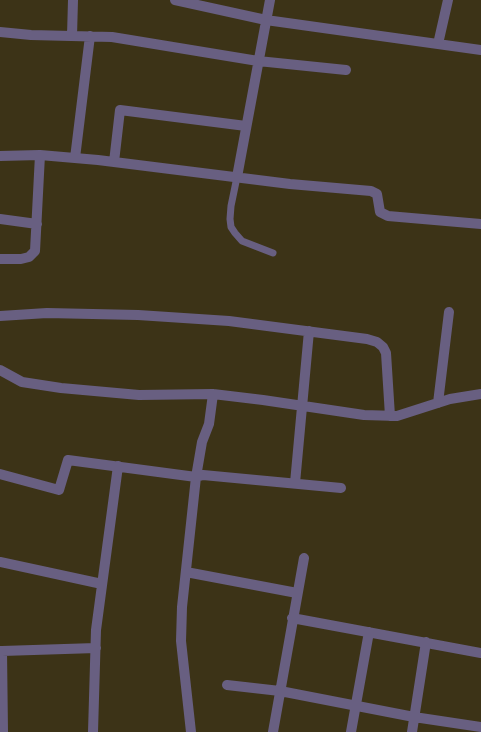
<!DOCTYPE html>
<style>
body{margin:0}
canvas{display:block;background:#3c3317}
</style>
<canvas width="481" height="732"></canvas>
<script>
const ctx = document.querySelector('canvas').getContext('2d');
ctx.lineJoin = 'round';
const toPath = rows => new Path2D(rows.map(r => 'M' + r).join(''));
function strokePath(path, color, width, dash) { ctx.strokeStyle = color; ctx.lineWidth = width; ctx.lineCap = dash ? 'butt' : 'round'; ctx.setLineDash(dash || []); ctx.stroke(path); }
const service = toPath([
 [237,177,231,206,230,219,231,227,235,233,242,241,273,253]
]);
const minor = toPath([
 [175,0,266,20,481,50],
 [0,32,31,35,112,37,258,61,346,70],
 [72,36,73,0],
 [438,44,448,0],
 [0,156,40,155,98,160,290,184,371,191,377,194,380,212,388,216,481,224],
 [75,158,90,36],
 [114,162,120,110,246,126],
 [237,177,270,0],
 [0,219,37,224],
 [0,259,21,259,29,257,35,251,40,155],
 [0,316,47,313,138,315,229,321,367,339,377,342,383,347,386,353,390,416],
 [0,370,22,382,61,388,139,395,213,394,263,400,364,415,397,416,450,399,481,394],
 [438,403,449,312],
 [0,474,59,490,68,460,196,477,203,475,341,488],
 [295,483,309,331],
 [0,562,102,584],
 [186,572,297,593],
 [292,618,481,653],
 [0,651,2,651,3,732],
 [2,651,96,648],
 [227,685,280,691,414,717,481,727],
 [93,732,96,630,118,466],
 [191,732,181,641,182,607,196,477,202,442,209,424,213,394],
 [273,732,304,558],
 [351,732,369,632],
 [412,732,426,642]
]);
strokePath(service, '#685f81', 7);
strokePath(minor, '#685f81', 10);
</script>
